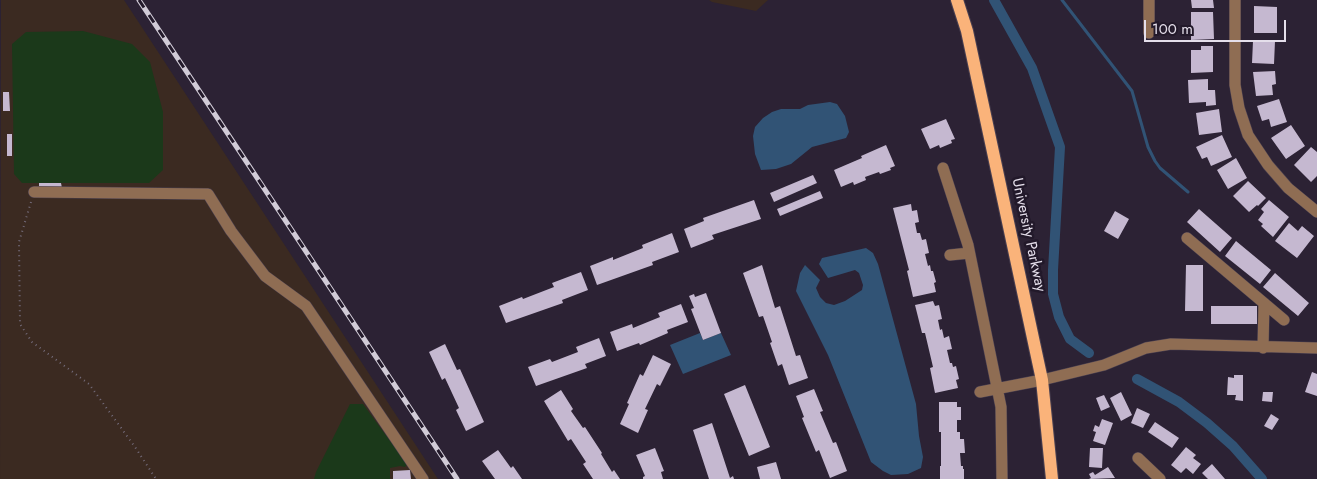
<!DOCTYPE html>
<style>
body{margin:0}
#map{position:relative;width:1317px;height:479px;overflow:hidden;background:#2c2234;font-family:Jost,sans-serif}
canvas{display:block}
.scale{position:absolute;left:1144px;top:20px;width:142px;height:22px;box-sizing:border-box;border:2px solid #e5dfeb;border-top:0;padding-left:6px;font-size:15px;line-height:18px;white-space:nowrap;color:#e5dfeb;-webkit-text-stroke:4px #22192a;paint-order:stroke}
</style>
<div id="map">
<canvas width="1317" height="479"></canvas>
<div class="scale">100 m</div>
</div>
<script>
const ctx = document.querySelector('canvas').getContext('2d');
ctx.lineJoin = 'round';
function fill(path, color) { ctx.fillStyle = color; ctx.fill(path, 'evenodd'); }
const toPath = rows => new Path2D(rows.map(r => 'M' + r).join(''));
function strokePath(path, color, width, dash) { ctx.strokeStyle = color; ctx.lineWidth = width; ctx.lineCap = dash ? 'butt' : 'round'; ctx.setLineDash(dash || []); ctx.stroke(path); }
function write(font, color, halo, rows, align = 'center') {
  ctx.font = font + ' Jost,sans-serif'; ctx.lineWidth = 5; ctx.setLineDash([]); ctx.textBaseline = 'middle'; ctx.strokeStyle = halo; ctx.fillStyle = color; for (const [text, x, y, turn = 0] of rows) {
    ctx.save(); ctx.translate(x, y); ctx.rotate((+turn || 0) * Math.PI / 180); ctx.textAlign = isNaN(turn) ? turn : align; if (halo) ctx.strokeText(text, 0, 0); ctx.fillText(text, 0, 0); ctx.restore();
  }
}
const education = toPath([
 [1,0,124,0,438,479,0,479],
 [709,0,768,0,756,11,712,2]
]);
const green = toPath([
 [83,31,132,44,150,62,163,112,163,170,149,183,22,183,14,174,12,44,26,32],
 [350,404,363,404,407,464,405,467,400,466,390,468,390,479,314,479,316,472]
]);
const water = toPath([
 [830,102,837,104,845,116,849,132,846,138,812,147,791,164,776,169,761,170,755,154,753,136,755,127,763,118,772,112,781,109,800,109,808,105],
 [866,248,873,253,878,264,916,404,919,436,923,457,921,468,908,474,891,475,883,471,871,462,828,355,796,291,800,273,805,265,820,280,816,288,820,297,826,303,834,305,845,301,862,290,863,285,859,273,855,270,828,278,819,264,822,258],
 [700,333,703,340,721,333,731,355,683,374,670,345]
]);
const stream = toPath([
 [1062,0,1132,91,1148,147,1155,161,1160,168,1188,192]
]);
const canal = toPath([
 [994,0,1032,68,1060,147,1053,270,1053,294,1059,317,1070,339,1089,353],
 [1137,379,1179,402,1207,423,1233,446,1262,479]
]);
const building = toPath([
 [1191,0,1213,0,1214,8,1192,8],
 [1254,6,1277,7,1277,33,1254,33],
 [1191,12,1213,12,1214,39,1191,40],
 [1253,41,1275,41,1274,64,1252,63],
 [1201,46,1213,46,1213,72,1191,73,1191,50,1201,50],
 [1275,71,1276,84,1272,85,1273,95,1256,96,1253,72],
 [1208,79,1208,90,1215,90,1216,105,1206,106,1206,102,1189,103,1188,80],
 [3,92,9,92,10,111,3,111],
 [1279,99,1287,122,1271,127,1269,119,1262,121,1257,106],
 [1219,109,1222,132,1199,135,1196,113],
 [946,119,955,139,951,140,952,143,940,148,939,145,930,149,921,129],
 [1291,125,1305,146,1286,159,1271,138],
 [7,134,12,134,12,156,7,156],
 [1222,135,1232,157,1211,166,1207,157,1202,159,1196,147],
 [886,145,895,166,890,168,891,170,880,174,879,172,865,177,866,180,854,185,853,182,841,187,834,170,862,158,861,156],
 [1311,147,1317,152,1317,176,1311,182,1294,165],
 [1236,158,1247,178,1228,189,1217,170],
 [813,175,817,183,774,202,770,193],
 [1248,181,1266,198,1258,206,1257,205,1249,212,1233,196],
 [39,183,61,183,62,188,39,188],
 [820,191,823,198,780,216,777,209],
 [754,200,761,219,712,235,714,239,691,248,684,229,704,221,703,218],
 [1269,200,1289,217,1273,237,1261,226,1263,224,1258,220,1264,212,1261,209],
 [911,204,912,211,917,210,919,222,915,223,917,233,920,233,922,240,926,239,929,253,925,254,928,266,930,265,931,271,933,271,936,282,934,283,936,292,913,297,907,271,909,270,893,208],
 [1199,209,1232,238,1220,252,1187,222],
 [1115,211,1129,219,1118,239,1104,231],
 [1289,223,1298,231,1302,226,1314,236,1297,258,1275,241],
 [672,233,679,252,652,262,653,265,597,285,590,266,613,257,613,260,643,248,642,245],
 [1236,241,1271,270,1260,284,1225,256],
 [762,265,775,308,780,306,796,356,800,355,808,378,789,385,782,364,778,366,770,343,772,342,763,316,759,317,743,273],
 [1186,265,1203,265,1203,311,1185,311],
 [581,272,588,290,562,300,563,303,506,323,499,306,522,297,523,299,554,287,552,283],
 [1275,273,1309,303,1298,316,1263,287],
 [706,293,721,333,703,340,691,309,694,308,689,296,694,294,695,297],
 [933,301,935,306,939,305,942,319,938,320,940,330,942,329,944,338,949,336,952,349,947,350,950,363,952,363,953,367,956,366,959,379,956,380,958,388,935,393,930,368,933,367,925,333,922,333,915,305],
 [681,304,688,322,667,330,668,333,640,345,639,343,617,351,610,332,632,324,633,328,660,317,658,313],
 [1211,306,1257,306,1257,324,1211,324],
 [599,338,606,356,585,364,587,368,536,386,528,367,550,359,552,362,578,352,576,347],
 [445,344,457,370,460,369,484,422,466,431,456,410,459,408,445,378,442,380,429,352],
 [653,355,671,364,660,386,657,384,645,409,648,410,638,433,620,424,629,404,627,403,640,374,643,376],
 [1312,372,1317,374,1317,396,1305,392],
 [1234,375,1243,375,1243,401,1235,400,1236,395,1227,395,1228,377,1234,378],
 [745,385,770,447,749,456,724,394],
 [814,389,823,411,820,412,833,443,836,442,847,471,830,478,819,450,816,452,802,418,804,417,796,396],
 [561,390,573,409,571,411,583,428,585,427,602,453,601,454,612,472,614,470,620,479,593,479,583,464,586,462,571,439,568,441,544,401],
 [1121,392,1132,415,1121,421,1110,398],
 [1263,392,1273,392,1272,402,1262,401],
 [1104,395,1110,407,1101,411,1096,398],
 [939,402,957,402,957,407,961,407,961,420,957,420,957,432,960,432,960,439,964,439,965,453,960,453,961,466,963,466,963,469,964,469,964,479,940,479,940,466,941,466,941,432,939,432],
 [1137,408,1150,414,1143,428,1131,423],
 [1271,414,1279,419,1272,430,1264,426],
 [1102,419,1113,423,1105,445,1093,441,1096,432,1093,431,1095,425,1099,427],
 [1155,422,1179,438,1172,448,1148,432],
 [712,423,730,478,733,476,734,479,709,479,693,430],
 [1186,447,1196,455,1193,458,1201,464,1193,474,1186,468,1181,473,1171,465],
 [655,448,664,471,661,472,663,479,643,479,643,477,645,476,636,455],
 [1090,448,1103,448,1102,468,1089,467],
 [498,450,511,468,513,466,522,479,495,479,482,461],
 [776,462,781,479,760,479,757,467],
 [1212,464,1225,479,1208,479,1202,473],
 [1108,467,1115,478,1089,479,1091,478,1089,474,1093,472,1095,475],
 [410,470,411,479,393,479,393,471]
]);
const path = toPath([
 [31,202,19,242,20,324,32,342,89,384,135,447,156,479]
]);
const minor = toPath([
 [1149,0,1149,33],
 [1235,0,1235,85,1239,108,1248,135,1268,165,1288,188,1317,212],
 [943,168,968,245,1001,407,1002,479],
 [34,192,208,194,231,231,265,276,306,306,423,479],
 [1187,238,1284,320],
 [950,255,969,253],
 [1263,348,1264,303],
 [980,392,1042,380,1104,365,1146,348,1171,344,1317,348],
 [1138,458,1160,479]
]);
const major = toPath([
 [957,0,967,31,1042,380,1052,479]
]);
const rail = toPath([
 [139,0,457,479]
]);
const streetNames = [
 ["University Parkway",1028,235,78]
];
fill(education, '#3b2a21');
fill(green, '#1b391a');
fill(water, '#315375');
strokePath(stream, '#315375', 3);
strokePath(canal, '#315375', 10);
fill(building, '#c5b8d0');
strokePath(minor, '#4a4051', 12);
strokePath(major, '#4a4051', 14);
strokePath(path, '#746c7b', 2, [1, 4]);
strokePath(minor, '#8f6d53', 11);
strokePath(major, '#fab37a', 12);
strokePath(rail, '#d1cbd7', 5);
strokePath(rail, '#22192a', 3, [9]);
write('15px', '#e5dfeb', '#22192a', streetNames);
</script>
